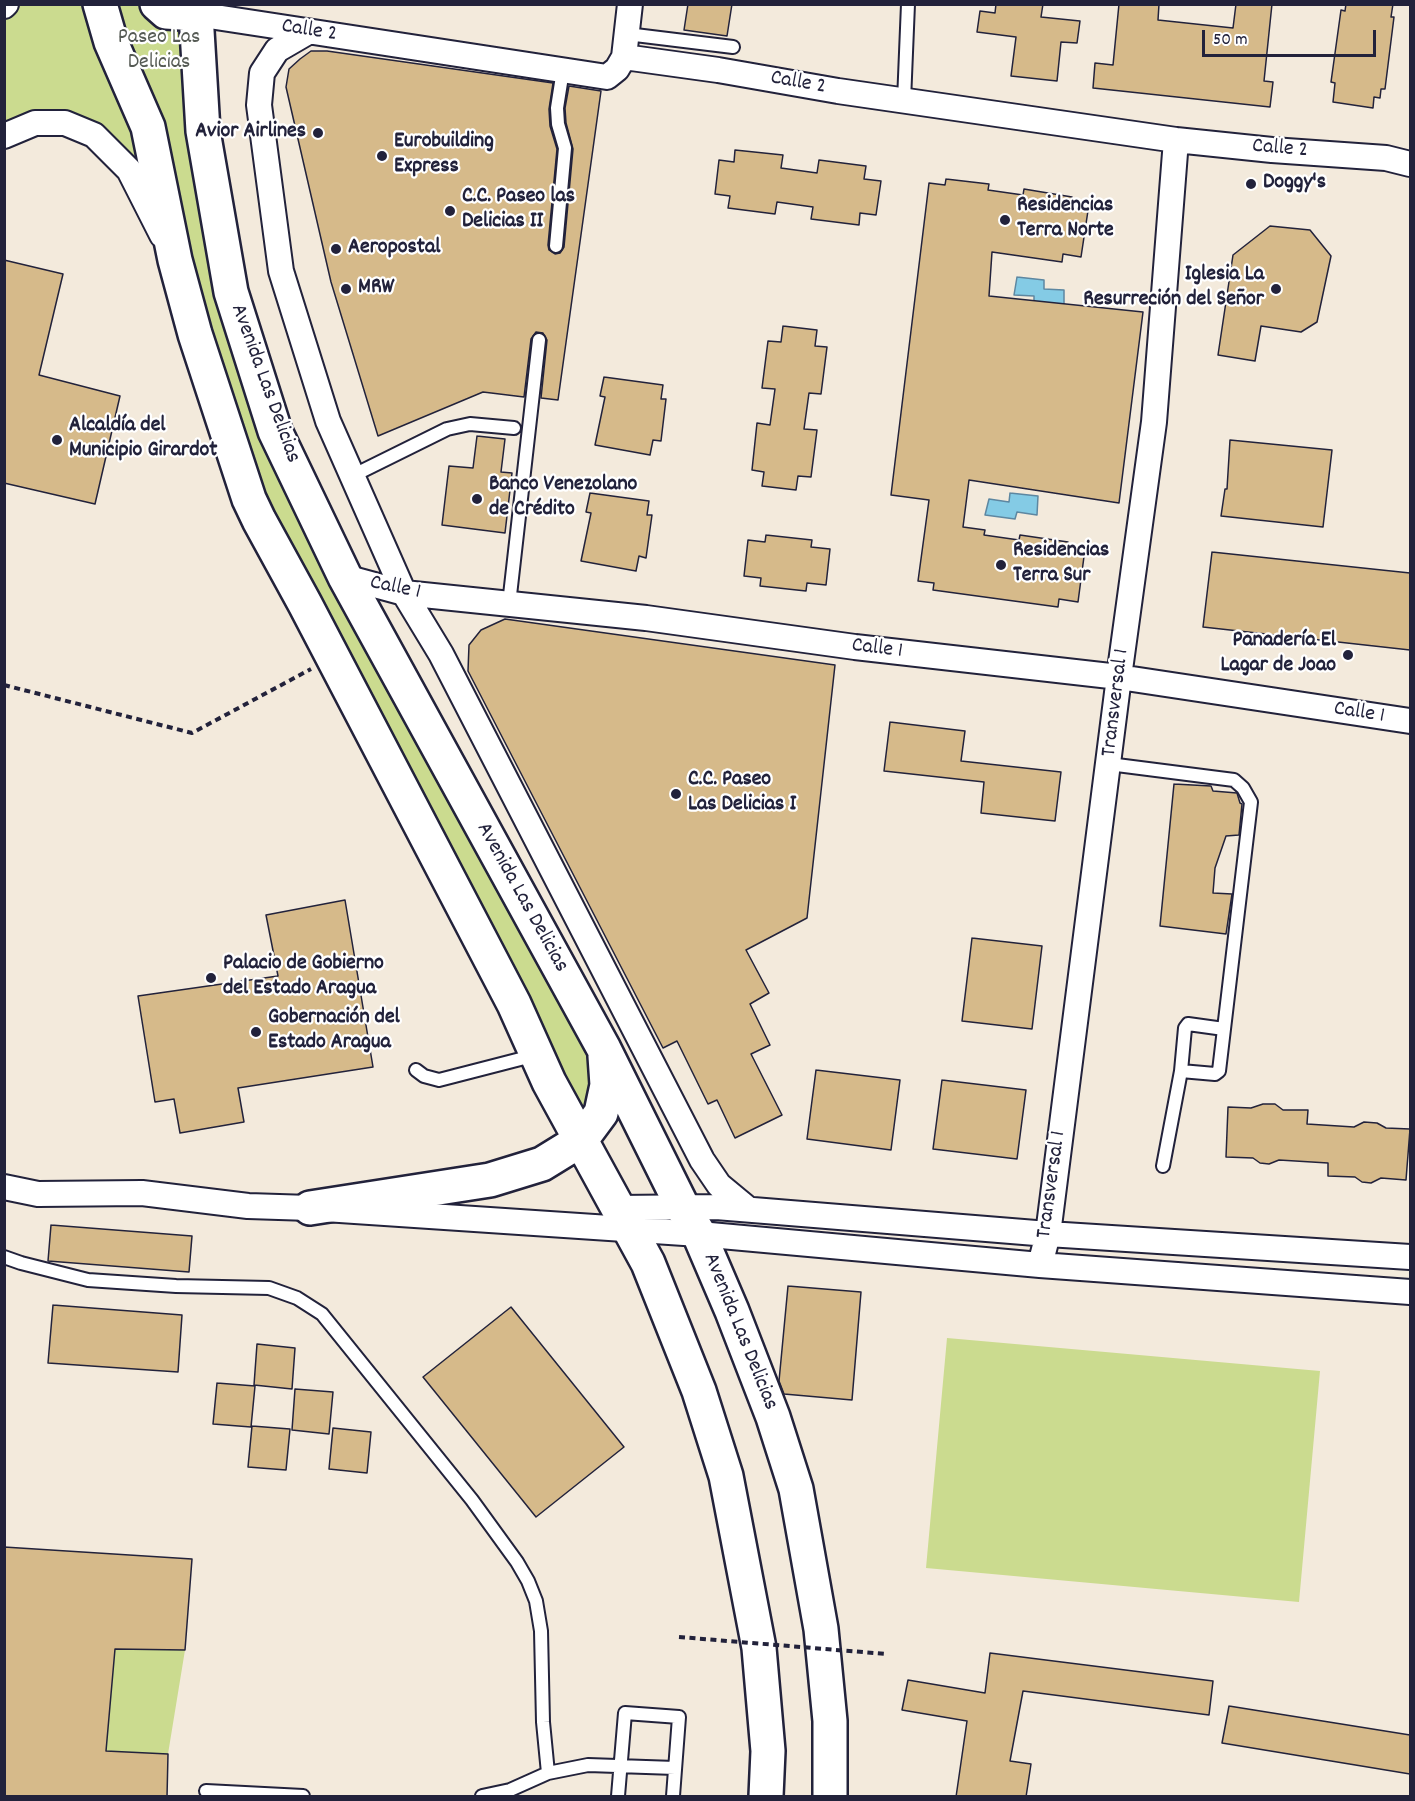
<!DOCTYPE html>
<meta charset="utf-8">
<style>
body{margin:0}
#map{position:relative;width:1415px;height:1801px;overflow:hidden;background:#f3eadc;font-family:Dekko,sans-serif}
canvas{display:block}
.frame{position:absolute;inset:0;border:6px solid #22223b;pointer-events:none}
.scale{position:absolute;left:1202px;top:30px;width:174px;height:27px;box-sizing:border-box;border:3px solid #22223b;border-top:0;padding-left:8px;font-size:18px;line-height:21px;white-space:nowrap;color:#22223b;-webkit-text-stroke:4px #fff;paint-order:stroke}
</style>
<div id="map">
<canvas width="1415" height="1801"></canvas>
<div class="frame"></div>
<div class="scale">50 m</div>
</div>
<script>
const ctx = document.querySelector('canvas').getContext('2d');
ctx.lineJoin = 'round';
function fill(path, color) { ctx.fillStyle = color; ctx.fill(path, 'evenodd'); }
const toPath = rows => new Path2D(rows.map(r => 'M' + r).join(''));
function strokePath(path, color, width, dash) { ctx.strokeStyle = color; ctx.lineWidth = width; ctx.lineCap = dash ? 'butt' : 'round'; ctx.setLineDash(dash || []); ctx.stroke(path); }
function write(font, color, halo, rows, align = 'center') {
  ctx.font = font + ' Dekko,sans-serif'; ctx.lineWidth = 4.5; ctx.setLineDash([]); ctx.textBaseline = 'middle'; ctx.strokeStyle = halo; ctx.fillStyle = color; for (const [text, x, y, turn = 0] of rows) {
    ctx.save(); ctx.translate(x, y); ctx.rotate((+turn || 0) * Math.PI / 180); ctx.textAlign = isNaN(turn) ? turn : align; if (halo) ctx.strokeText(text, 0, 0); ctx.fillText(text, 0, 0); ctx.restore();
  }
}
const green = toPath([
 [6,4,198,5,203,131,275,430,604,1049,581,1140,332,658,129,170,65,123,5,136],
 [947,1338,1320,1371,1299,1602,926,1568],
 [115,1649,185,1650,168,1754,106,1751]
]);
const water = toPath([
 [1017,277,1044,280,1044,289,1064,290,1064,306,1034,304,1034,296,1014,295,1017,277],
 [1010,493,1038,496,1037,515,1017,512,1015,519,985,515,989,499,1009,502,1010,493]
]);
const building = toPath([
 [688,4,732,4,727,36,684,30,688,4],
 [996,4,1043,4,1041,17,1080,21,1077,43,1061,42,1057,81,1011,76,1016,37,977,32,980,11,995,13,996,4],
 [1119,4,1159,4,1158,20,1233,28,1236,4,1272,4,1264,81,1273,82,1270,107,1093,88,1095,63,1113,65,1119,4],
 [1346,4,1393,4,1391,17,1394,17,1385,89,1381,89,1380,98,1374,97,1373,108,1333,102,1335,83,1331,82,1341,10,1345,11,1346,4],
 [311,51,327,51,553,83,549,109,550,126,557,149,548,245,549,250,555,254,560,253,564,247,573,149,566,123,565,108,569,86,601,91,558,400,541,398,547,340,543,333,536,332,531,339,524,397,483,392,378,436,331,282,286,87,289,69,300,59,311,51],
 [735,150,783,155,781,168,817,173,819,160,866,166,864,179,881,181,876,215,860,213,859,225,811,219,813,207,777,202,775,214,728,208,730,196,715,194,719,160,734,162,735,150],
 [946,179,989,184,988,190,1023,195,1024,189,1072,197,1071,201,1089,204,1081,257,1063,254,1062,262,992,252,989,296,1143,312,1119,503,969,480,963,527,985,530,984,535,1019,540,1020,535,1068,542,1068,547,1085,549,1078,602,1059,599,1058,607,933,590,934,583,918,581,929,500,891,495,929,183,945,185,946,179],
 [1270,226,1310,230,1331,256,1317,322,1301,332,1261,326,1255,361,1218,355,1233,255,1270,226],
 [4,260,63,274,39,375,120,396,95,504,4,483,4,260],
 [783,326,817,330,815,346,827,347,821,394,809,393,804,429,817,430,811,477,798,476,796,490,762,486,764,472,752,470,757,423,770,425,775,389,762,388,768,341,781,342,783,326],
 [604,377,663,385,661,399,666,399,661,441,653,440,650,455,595,445,605,397,600,396,604,377],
 [477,436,505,439,501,472,512,473,505,533,442,525,449,466,473,468,477,436],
 [1230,440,1332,450,1323,527,1221,516,1225,489,1227,489,1230,440],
 [590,493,649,501,647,515,652,515,646,558,639,556,636,571,581,561,591,513,586,512,590,493],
 [766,535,812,540,811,547,830,549,826,585,807,583,806,591,760,586,761,578,744,576,748,540,765,542,766,535],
 [1212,552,1410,573,1410,650,1203,627,1212,552],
 [505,619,835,665,807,918,746,950,769,993,750,1004,770,1045,751,1054,782,1115,735,1138,717,1100,708,1104,677,1041,663,1048,468,671,469,645,481,630,505,619],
 [890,722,965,731,961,761,1061,772,1055,821,981,813,984,782,884,771,890,722],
 [1174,784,1211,786,1213,791,1237,793,1240,803,1242,804,1239,835,1226,836,1215,868,1213,893,1232,894,1226,934,1160,926,1174,784],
 [345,900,373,1067,238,1088,244,1122,180,1133,174,1099,155,1102,138,996,278,976,266,915,345,900],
 [972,938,1042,946,1032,1029,962,1021,972,938],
 [816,1070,900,1080,891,1150,807,1139,816,1070],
 [942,1080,1026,1090,1017,1159,933,1149,942,1080],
 [1263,1104,1275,1104,1283,1110,1308,1110,1307,1124,1354,1127,1364,1122,1377,1123,1386,1128,1410,1129,1406,1180,1381,1178,1371,1183,1362,1182,1355,1177,1328,1176,1328,1163,1279,1160,1269,1164,1260,1163,1253,1158,1226,1157,1228,1107,1251,1108,1263,1104],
 [51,1225,192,1236,189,1272,48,1261,51,1225],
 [788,1286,861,1292,852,1400,784,1394,779,1381,788,1286],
 [53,1305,182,1315,178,1372,48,1363,53,1305],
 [511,1307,624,1447,536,1517,423,1377,511,1307],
 [257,1344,295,1348,292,1389,254,1385,257,1344],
 [217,1383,255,1386,251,1427,213,1424,217,1383],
 [295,1389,333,1392,329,1434,292,1430,295,1389],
 [252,1426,290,1429,286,1470,248,1467,252,1426],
 [333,1428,371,1432,367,1473,329,1469,333,1428],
 [4,1547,192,1559,185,1650,115,1649,106,1751,168,1754,167,1797,4,1797,4,1547],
 [990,1653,1213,1681,1209,1715,1023,1691,1010,1761,1031,1764,1026,1797,956,1797,967,1721,902,1710,908,1680,985,1693,990,1653],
 [1229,1706,1410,1735,1410,1774,1222,1743,1229,1706]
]);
const path = toPath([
 [4,685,192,733,311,669]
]);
const service = toPath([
 [627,34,733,47],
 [904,101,908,4],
 [556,246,565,148,558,124,557,108,563,70],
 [352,476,447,429,470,424,514,428],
 [509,604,539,340],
 [1109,764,1234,780,1243,788,1251,802,1219,1071,1215,1074,1181,1071,1163,1166],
 [416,1070,424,1076,439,1080,536,1055],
 [1181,1071,1185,1028,1188,1024,1224,1029],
 [4,1257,21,1263,88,1280,176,1286,269,1288,297,1298,322,1314,472,1500,517,1562,528,1581,536,1601,541,1631,543,1722,548,1773],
 [206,1791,303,1796],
 [482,1796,510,1790,548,1773,588,1765,675,1768],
 [618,1796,625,1713,679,1717,673,1796]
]);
const minor = toPath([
 [4,6,6,4],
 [196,14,607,77,617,69,624,57,718,70,838,91,1176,140,1272,150,1386,158,1410,164],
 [308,32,277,50,262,73,259,105,281,271,328,421,404,593,441,654,702,1160,719,1185,748,1209],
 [624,57,630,4],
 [4,136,35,123,65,123,94,135,129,170,162,235],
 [345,577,404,593,646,618,855,647,1119,677,1410,721],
 [4,1187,38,1194,142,1193,248,1206,310,1208,699,1234,1040,1265,1410,1292],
 [617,1208,716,1207,1048,1234,1410,1257],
 [1040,1265,1048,1234,1119,677,1154,422,1176,140]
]);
const primary = toPath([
 [100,4,111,42,148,127,175,260,195,334,249,499,259,520,305,604,514,1004,549,1082,648,1263,699,1391,726,1476,759,1648,768,1751,766,1796],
 [157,4,166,12,196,14],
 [198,4,196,14,203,131,231,292,275,431,345,577,604,1049,683,1208,699,1234,732,1311,773,1417,796,1489,821,1629,830,1721,830,1796],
 [310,1208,490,1180,542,1164,581,1140,601,1113,607,1085,605,1056]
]);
const pathBridge = toPath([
 [679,1637,886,1654]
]);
const markers = [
 [318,133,6,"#22223b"],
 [382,156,6,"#22223b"],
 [1251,184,6,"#22223b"],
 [450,211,6,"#22223b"],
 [1005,220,6,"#22223b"],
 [336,249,6,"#22223b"],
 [346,289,6,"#22223b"],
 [1276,289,6,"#22223b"],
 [57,440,6,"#22223b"],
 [477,499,6,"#22223b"],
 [1001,565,6,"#22223b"],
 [1348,655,6,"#22223b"],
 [676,794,6,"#22223b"],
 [211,978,6,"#22223b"],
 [256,1032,6,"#22223b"]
];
const streetNames = [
 ["Calle 2",309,32,9],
 ["Calle 2",798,84,10],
 ["Calle 2",1280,150,5],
 ["Avenida Las Delicias",264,384,70],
 ["Calle 1",395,589,12],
 ["Calle 1",877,650,7],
 ["Transversal 1",1117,703,-83],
 ["Calle 1",1359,714,9],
 ["Avenida Las Delicias",521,898,61],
 ["Transversal 1",1053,1185,-82],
 ["Avenida Las Delicias",739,1332,68]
];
const parkNames = [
 ["Paseo Las",159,39],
 ["Delicias",159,64]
];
const poiNames = [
 ["Avior Airlines",306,133,"right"],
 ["Eurobuilding",394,143],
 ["Express",394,168],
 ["Doggy's",1263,184],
 ["C.C. Paseo las",462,198],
 ["Delicias II",462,223],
 ["Residencias",1017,207],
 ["Terra Norte",1017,232],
 ["Aeropostal",348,249],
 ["Iglesia La",1264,276,"right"],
 ["Resurreción del Señor",1264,301,"right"],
 ["MRW",358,289],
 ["Alcaldía del",69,427],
 ["Municipio Girardot",69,452],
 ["Banco Venezolano",489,486],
 ["de Crédito",489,511],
 ["Residencias",1013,552],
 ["Terra Sur",1013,577],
 ["Panadería El",1336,642,"right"],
 ["Lagar de Joao",1336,667,"right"],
 ["C.C. Paseo",688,781],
 ["Las Delicias I",688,806],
 ["Palacio de Gobierno",223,965],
 ["del Estado Aragua",223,990],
 ["Gobernación del",268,1019],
 ["Estado Aragua",268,1044]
];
fill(green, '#cbdb8f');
fill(water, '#84cbe5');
strokePath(water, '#5d87a1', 1.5);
fill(building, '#d6ba8a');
strokePath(building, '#22223b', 1.5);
strokePath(service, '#22223b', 16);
strokePath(minor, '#22223b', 28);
strokePath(primary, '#22223b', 38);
strokePath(path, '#22223b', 4, [6, 4.5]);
strokePath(service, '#fff', 12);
strokePath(minor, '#fff', 24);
strokePath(primary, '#fff', 33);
strokePath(pathBridge, '#22223b', 4, [6, 4.5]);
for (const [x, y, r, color] of markers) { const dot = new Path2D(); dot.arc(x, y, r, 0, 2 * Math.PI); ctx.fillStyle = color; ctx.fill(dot); strokePath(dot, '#fff', 2); }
write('22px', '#22223b', '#fff', streetNames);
write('22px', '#555a54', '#fff', parkNames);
write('bold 22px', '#22223b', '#fff', poiNames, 'left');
</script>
